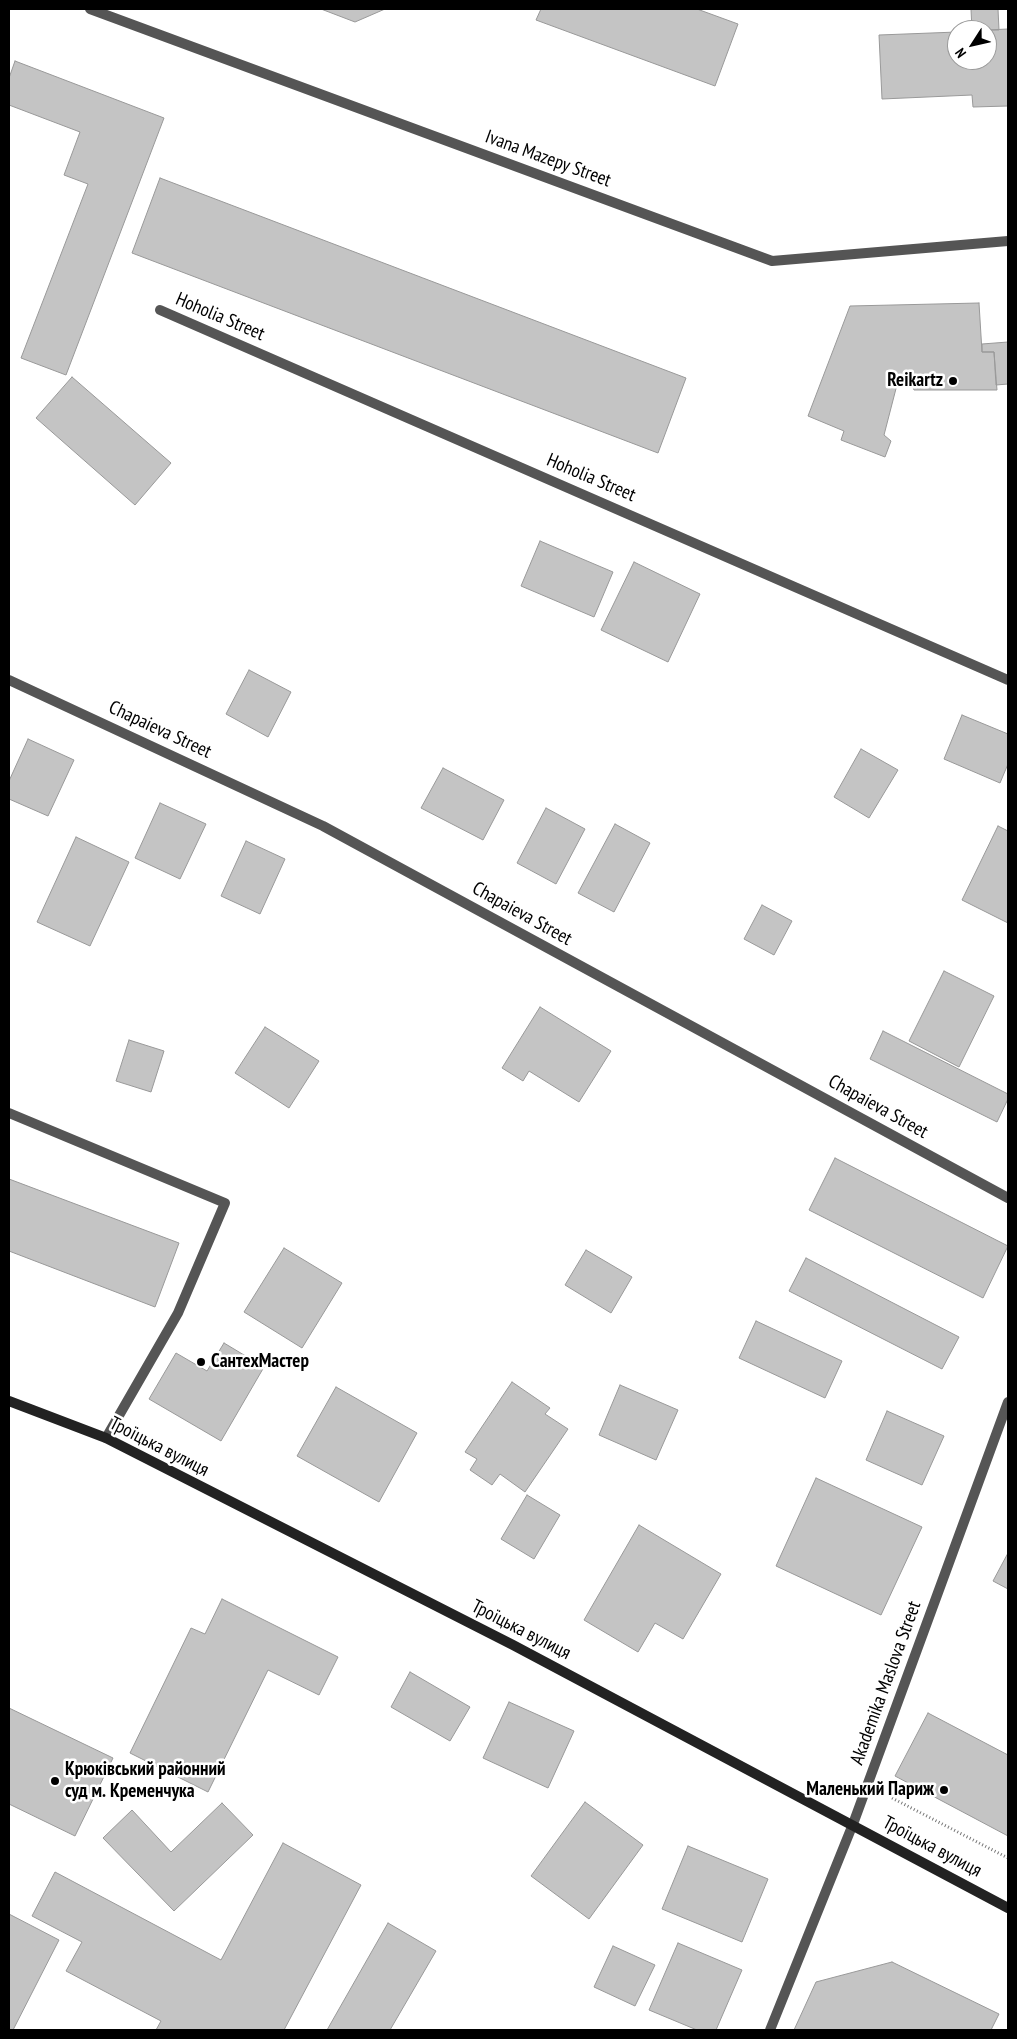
<!DOCTYPE html>
<meta charset="utf-8">
<style>
body{margin:0}
#map{position:relative;width:1017px;height:2039px;overflow:hidden;background:#fff;font-family:"PT Sans Narrow",sans-serif}
canvas{display:block}
.frame{position:absolute;inset:0;border:10px solid #000;pointer-events:none}
.north{position:absolute;left:947px;top:20px;width:50px;height:50px;box-sizing:border-box;background:#fff;border:1px solid #999;border-radius:50%;rotate:235deg;font-size:14px;font-weight:700;line-height:20px;text-align:center;color:#000}
.north::after{content:'';display:block;margin:auto;width:18px;height:22px;background:#000;clip-path:polygon(50% 0,100% 100%,50% 72%,0 100%)}
</style>
<div id="map">
<canvas width="1017" height="2039"></canvas>
<div class="frame"></div>
<div class="north">N</div>
</div>
<script>
const ctx = document.querySelector('canvas').getContext('2d');
ctx.lineJoin = 'round';
function fill(path, color) { ctx.fillStyle = color; ctx.fill(path, 'evenodd'); }
const toPath = rows => new Path2D(rows.map(r => 'M' + r).join(''));
function strokePath(path, color, width, dash) { ctx.strokeStyle = color; ctx.lineWidth = width; ctx.lineCap = dash ? 'butt' : 'round'; ctx.setLineDash(dash || []); ctx.stroke(path); }
function write(font, color, halo, rows, align = 'center') {
  ctx.font = font + ' "PT Sans Narrow",sans-serif'; ctx.lineWidth = 5; ctx.setLineDash([]); ctx.textBaseline = 'middle'; ctx.strokeStyle = halo; ctx.fillStyle = color; for (const [text, x, y, turn = 0] of rows) {
    ctx.save(); ctx.translate(x, y); ctx.rotate((+turn || 0) * Math.PI / 180); ctx.textAlign = isNaN(turn) ? turn : align; if (halo) ctx.strokeText(text, 0, 0); ctx.fillText(text, 0, 0); ctx.restore();
  }
}
const building = toPath([
 [321,9,385,9,355,22,321,9],
 [541,9,697,9,738,24,715,86,536,20,541,9],
 [971,9,998,9,999,30,972,30,971,9],
 [1008,29,1008,106,973,107,972,95,882,99,879,35,957,32,957,60,987,60,987,30,1008,29],
 [15,61,164,118,66,375,21,358,88,184,64,175,80,132,9,105,9,78,15,61],
 [160,178,686,378,658,453,132,253,160,178],
 [979,303,982,352,994,352,997,390,914,390,909,378,899,377,884,435,891,441,885,457,841,440,844,431,808,416,850,306,979,303],
 [1008,342,1008,384,996,385,994,352,982,352,982,344,1008,342],
 [72,377,171,463,135,505,36,418,72,377],
 [540,541,613,572,594,617,521,586,540,541],
 [634,562,700,594,668,662,601,630,634,562],
 [249,670,291,692,268,737,226,714,249,670],
 [962,715,1008,734,1008,764,1000,783,944,759,962,715],
 [28,739,74,760,48,816,9,799,9,781,28,739],
 [861,749,898,770,869,818,834,797,861,749],
 [443,768,504,800,483,840,421,808,443,768],
 [160,803,206,824,180,879,135,858,160,803],
 [546,808,585,829,556,884,517,863,546,808],
 [615,824,650,843,614,912,578,893,615,824],
 [998,826,1008,831,1008,923,962,900,998,826],
 [76,837,129,862,90,946,37,922,76,837],
 [246,841,285,859,260,914,221,896,246,841],
 [762,905,792,921,774,955,744,939,762,905],
 [944,971,994,996,959,1067,909,1041,944,971],
 [540,1007,611,1051,579,1102,529,1071,523,1081,502,1068,540,1007],
 [265,1027,319,1061,289,1108,235,1073,265,1027],
 [883,1031,1008,1094,1008,1099,997,1122,870,1059,883,1031],
 [129,1040,164,1051,151,1092,116,1081,129,1040],
 [835,1158,1008,1246,983,1298,809,1210,835,1158],
 [9,1179,179,1243,155,1307,9,1251,9,1179],
 [284,1248,342,1283,302,1348,244,1312,284,1248],
 [586,1250,632,1277,611,1313,565,1285,586,1250],
 [806,1258,959,1337,942,1369,789,1291,806,1258],
 [756,1321,842,1361,825,1398,739,1358,756,1321],
 [224,1343,264,1367,221,1441,149,1399,176,1353,207,1371,224,1343],
 [512,1382,550,1408,545,1414,568,1429,525,1492,500,1474,492,1485,470,1470,477,1459,465,1452,512,1382],
 [620,1385,678,1410,656,1460,599,1435,620,1385],
 [336,1387,417,1433,379,1502,297,1456,336,1387],
 [887,1411,944,1436,922,1485,866,1460,887,1411],
 [816,1478,922,1527,881,1615,776,1566,816,1478],
 [527,1495,560,1515,534,1559,501,1539,527,1495],
 [639,1525,721,1574,683,1639,655,1623,638,1652,584,1620,639,1525],
 [1008,1553,1008,1589,993,1581,1008,1553],
 [222,1599,338,1657,319,1695,268,1670,208,1792,130,1753,191,1628,205,1634,222,1599],
 [410,1672,470,1707,450,1741,391,1707,410,1672],
 [509,1702,574,1731,548,1788,483,1758,509,1702],
 [9,1708,113,1758,75,1836,9,1804,9,1708],
 [928,1713,1008,1755,1008,1836,895,1776,928,1713],
 [585,1802,643,1845,589,1919,531,1876,585,1802],
 [222,1803,253,1835,174,1911,103,1838,132,1810,171,1852,222,1803],
 [283,1843,361,1885,284,2030,156,2030,161,2021,66,1971,82,1942,32,1916,55,1872,221,1960,283,1843],
 [688,1846,768,1879,742,1942,662,1909,688,1846],
 [9,1914,59,1940,13,2030,9,2030,9,1914],
 [388,1923,436,1951,390,2030,327,2030,388,1923],
 [678,1943,742,1970,716,2030,697,2030,649,2010,678,1943],
 [613,1946,655,1965,635,2006,594,1987,613,1946],
 [892,1962,999,2014,991,2030,794,2030,816,1982,892,1962]
]);
const path = toPath([
 [892,1798,1008,1858]
]);
const lane = toPath([
 [9,1113,225,1203,178,1313,106,1438]
]);
const street = toPath([
 [90,9,772,261,1008,241],
 [160,310,1008,680],
 [9,680,323,826,1008,1198],
 [770,2030,853,1824,1008,1402]
]);
const secondary = toPath([
 [9,1401,106,1438,513,1645,1008,1908]
]);
const markers = [
 [953,381,5,"#000"],
 [201,1362,5,"#000"],
 [55,1781,5,"#000"],
 [944,1790,5,"#000"]
];
const streetNames = [
 ["Ivana Mazepy Street",548,159,20],
 ["Hoholia Street",220,317,23],
 ["Hoholia Street",591,478,23],
 ["Chapaieva Street",160,730,25],
 ["Chapaieva Street",522,914,29],
 ["Chapaieva Street",878,1107,29],
 ["Троїцька вулиця",159,1447,27],
 ["Троїцька вулиця",521,1630,27],
 ["Akademika Maslova Street",886,1683,-70],
 ["Троїцька вулиця",932,1847,28]
];
const poiNames = [
 ["Reikartz",943,381],
 ["СантехМастер",211,1362,"left"],
 ["Крюківський районний",65,1770,"left"],
 ["суд м. Кременчука",65,1792,"left"],
 ["Маленький Париж",934,1790]
];
fill(building, '#c4c4c4');
strokePath(building, '#999', 1);
strokePath(path, '#777', 3, [1, 2.5]);
strokePath(lane, '#555', 10);
strokePath(street, '#555', 10);
strokePath(secondary, '#222', 10);
for (const [x, y, r, color] of markers) { const dot = new Path2D(); dot.arc(x, y, r, 0, 2 * Math.PI); ctx.fillStyle = color; ctx.fill(dot); strokePath(dot, '#fff', 2); }
write('19px', '#000', '#fff', streetNames);
write('bold 19px', '#000', '#fff', poiNames, 'right');
</script>
